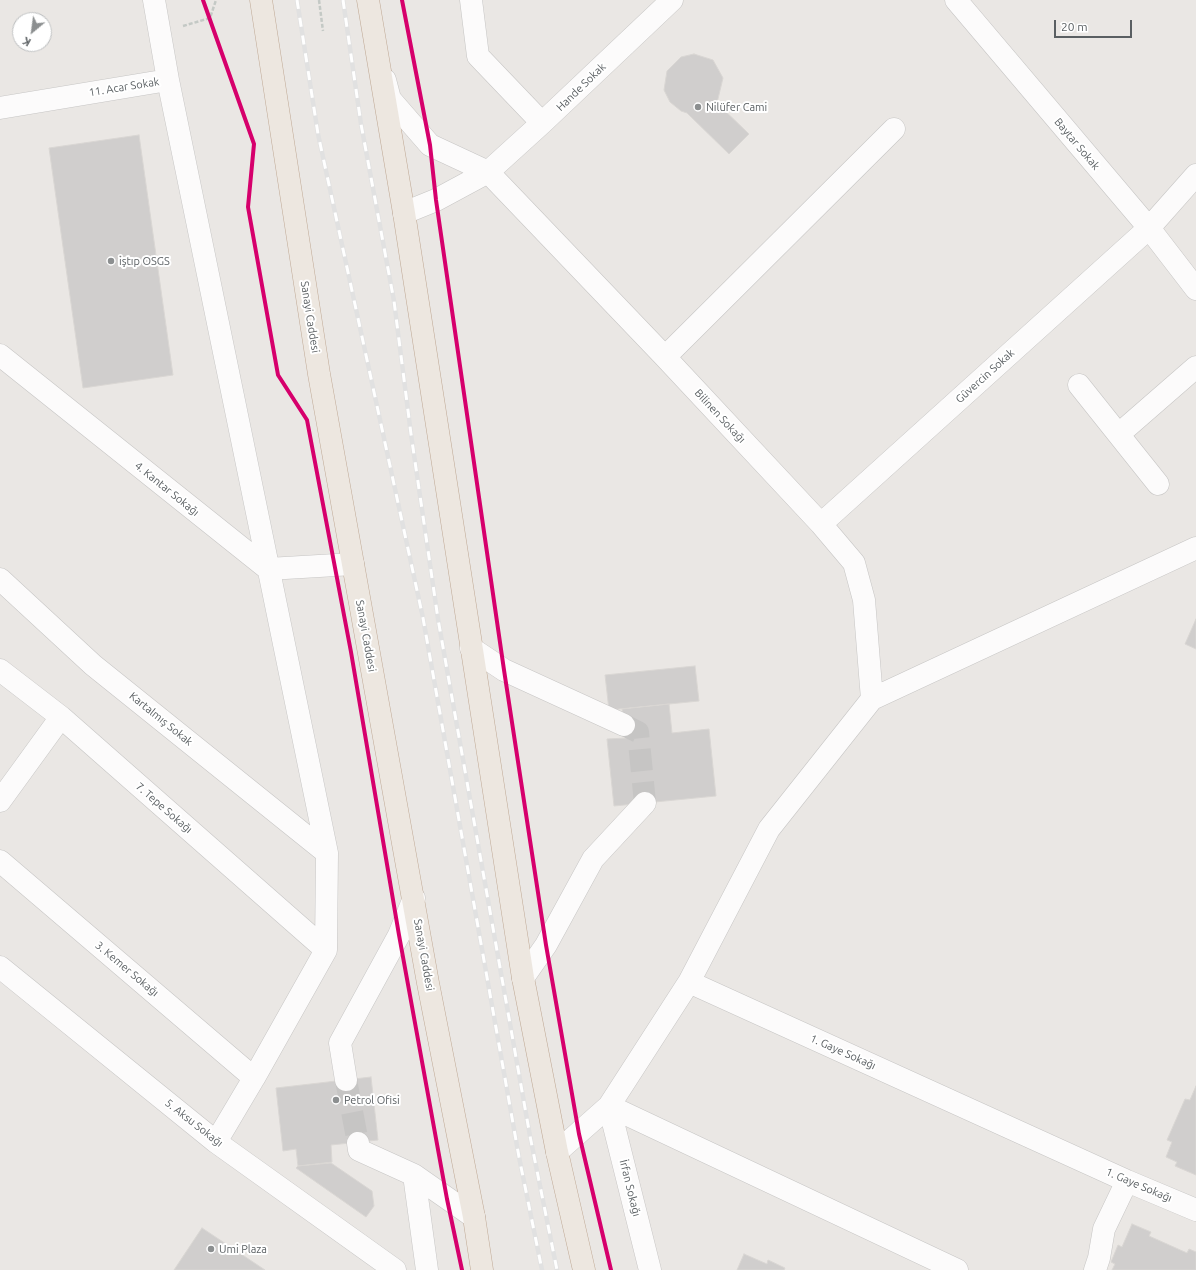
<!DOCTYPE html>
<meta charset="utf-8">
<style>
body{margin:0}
#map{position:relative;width:1196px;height:1270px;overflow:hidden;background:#eae7e4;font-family:Ubuntu,sans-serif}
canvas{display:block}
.north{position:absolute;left:12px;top:12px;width:40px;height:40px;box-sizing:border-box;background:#fff;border:1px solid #bdbfc0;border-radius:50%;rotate:209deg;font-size:11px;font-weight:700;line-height:16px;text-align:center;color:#5a5f62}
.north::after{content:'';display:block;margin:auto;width:14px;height:18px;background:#8c8f90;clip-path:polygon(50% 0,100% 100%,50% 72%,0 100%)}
.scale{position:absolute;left:1054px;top:20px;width:78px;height:18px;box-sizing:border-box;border:2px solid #5a5f62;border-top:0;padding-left:5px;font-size:12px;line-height:14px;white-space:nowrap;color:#5a5f62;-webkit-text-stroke:3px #fff;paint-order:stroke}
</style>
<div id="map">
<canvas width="1196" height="1270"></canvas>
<div class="north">K</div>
<div class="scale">20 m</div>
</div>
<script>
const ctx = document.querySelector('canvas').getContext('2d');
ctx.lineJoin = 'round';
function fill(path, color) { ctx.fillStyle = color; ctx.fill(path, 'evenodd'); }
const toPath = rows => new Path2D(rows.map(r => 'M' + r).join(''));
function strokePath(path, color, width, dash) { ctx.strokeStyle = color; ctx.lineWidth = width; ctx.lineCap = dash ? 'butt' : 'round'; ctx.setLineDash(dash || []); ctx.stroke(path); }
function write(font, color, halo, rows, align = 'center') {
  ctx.font = font + ' Ubuntu,sans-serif'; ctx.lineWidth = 4; ctx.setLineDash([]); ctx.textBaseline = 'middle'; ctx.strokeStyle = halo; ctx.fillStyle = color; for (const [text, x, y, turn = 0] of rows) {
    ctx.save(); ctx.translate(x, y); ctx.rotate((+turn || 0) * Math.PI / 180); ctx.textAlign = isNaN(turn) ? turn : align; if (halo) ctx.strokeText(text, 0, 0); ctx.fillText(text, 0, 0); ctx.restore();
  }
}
const building = toPath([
 [694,54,713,60,723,78,717,103,749,134,729,154,687,113,681,111,670,102,664,90,667,71,681,57,694,54],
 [139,135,173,375,83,388,49,148,139,135],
 [1196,619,1196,649,1185,644,1196,619],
 [695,666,699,701,609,710,605,675,695,666],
 [669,704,672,733,709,729,716,796,614,806,607,739,626,738,622,709,669,704],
 [371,1077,378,1140,331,1145,332,1162,298,1166,296,1149,283,1151,276,1088,371,1077],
 [1196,1086,1196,1175,1175,1166,1177,1162,1166,1157,1172,1142,1167,1140,1185,1099,1190,1100,1196,1086],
 [331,1163,372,1191,374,1206,366,1217,296,1168,298,1166,331,1163],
 [1132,1224,1151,1232,1149,1236,1187,1253,1189,1249,1196,1252,1196,1270,1112,1270,1115,1264,1111,1262,1118,1245,1122,1247,1132,1224],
 [202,1228,265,1270,174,1270,202,1228],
 [744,1254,767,1264,768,1260,785,1268,784,1270,737,1270,744,1254]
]);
const minorTunnel = toPath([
 [624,725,638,732,645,803],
 [346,1080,358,1143]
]);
const path = toPath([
 [319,0,323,31],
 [183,26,210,18,216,0]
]);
const minor = toPath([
 [471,0,478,56,542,123],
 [956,0,1149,228,1196,289],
 [168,80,327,853,326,950,254,1078,216,1142],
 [385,80,390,99,430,145,488,172,665,357,821,524,854,563,864,600,872,699],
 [0,108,168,80,154,0],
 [404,213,436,200,488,172,542,123,672,0],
 [0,355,268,569,353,564],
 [665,357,894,129],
 [1079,385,1158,484],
 [1119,434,1196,367],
 [821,524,1149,228,1196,175],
 [0,579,93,665,327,853],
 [471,648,504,670,624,725],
 [0,670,61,717,326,950],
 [0,801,61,717],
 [0,861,254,1078],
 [0,967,216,1142,395,1270],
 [523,978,546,945,593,859,645,803],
 [689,982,769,829,872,699,1196,548],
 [346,1080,340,1043,399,935,414,898],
 [609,1106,957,1270],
 [609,1106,650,1270],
 [358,1143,359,1150,414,1175,474,1217],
 [557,1152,609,1106,689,982,1127,1181,1196,1210],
 [414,1175,427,1270],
 [1095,1270,1099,1258,1104,1229,1127,1181]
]);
const highway = toPath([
 [261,0,319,374,428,983,474,1217,482,1270],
 [368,0,404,213,523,978,557,1152,584,1270]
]);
const rail = toPath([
 [297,0,318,134,423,618,519,1157,542,1270],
 [343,0,361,124,394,301,411,434,438,619,530,1136,557,1270]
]);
const cycleway = toPath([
 [203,0,254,144,248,207,278,375,307,420,351,652,399,935,447,1199,462,1270],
 [402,0,430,145,436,200,504,670,546,945,579,1134,611,1270]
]);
const markers = [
 [698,107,4,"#8c8f90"],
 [111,261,4,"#8c8f90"],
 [336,1100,4,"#8c8f90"],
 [211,1249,4,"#8c8f90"]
];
const streetNames = [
 ["11. Acar Sokak",124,87,-9],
 ["Hande Sokak",581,87,-44],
 ["Baytar Sokak",1077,144,50],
 ["Sanayi Caddesi",310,317,81],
 ["Güvercin Sokak",985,376,-42],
 ["Bilinen Sokağı",720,416,47],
 ["4. Kantar Sokağı",167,489,39],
 ["Sanayi Caddesi",366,636,80],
 ["Kartalmış Sokak",161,719,39],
 ["7. Tepe Sokağı",164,808,41],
 ["Sanayi Caddesi",424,955,80],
 ["3. Kemer Sokağı",127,969,40],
 ["1. Gaye Sokağı",843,1052,24],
 ["5. Aksu Sokağı",194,1123,38],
 ["1. Gaye Sokağı",1139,1185,23],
 ["İrfan Sokağı",630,1188,76]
];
const poiNames = [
 ["Nilüfer Cami",706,107],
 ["iştıp OSGS",119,261],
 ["Petrol Ofisi",344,1100],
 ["Umi Plaza",219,1249]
];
fill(building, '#d0cecd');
strokePath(building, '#d9d6d3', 1);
strokePath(minorTunnel, '#c6c5c4', 22, [22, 11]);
strokePath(minor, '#c6c5c4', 23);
strokePath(highway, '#bfa894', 23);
strokePath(path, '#c4c9c5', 2.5, [4, 2]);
strokePath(minor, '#fcfbfb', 22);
strokePath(highway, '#ede7e0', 22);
strokePath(rail, '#e1e1e1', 4.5);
strokePath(rail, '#fff', 3, [9]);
strokePath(cycleway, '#d6006c', 4);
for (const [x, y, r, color] of markers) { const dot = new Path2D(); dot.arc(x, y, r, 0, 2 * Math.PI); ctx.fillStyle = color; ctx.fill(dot); strokePath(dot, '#fff', 1.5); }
write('11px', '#5a5f62', '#fff', streetNames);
write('11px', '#5a5f62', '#fff', poiNames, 'left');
</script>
